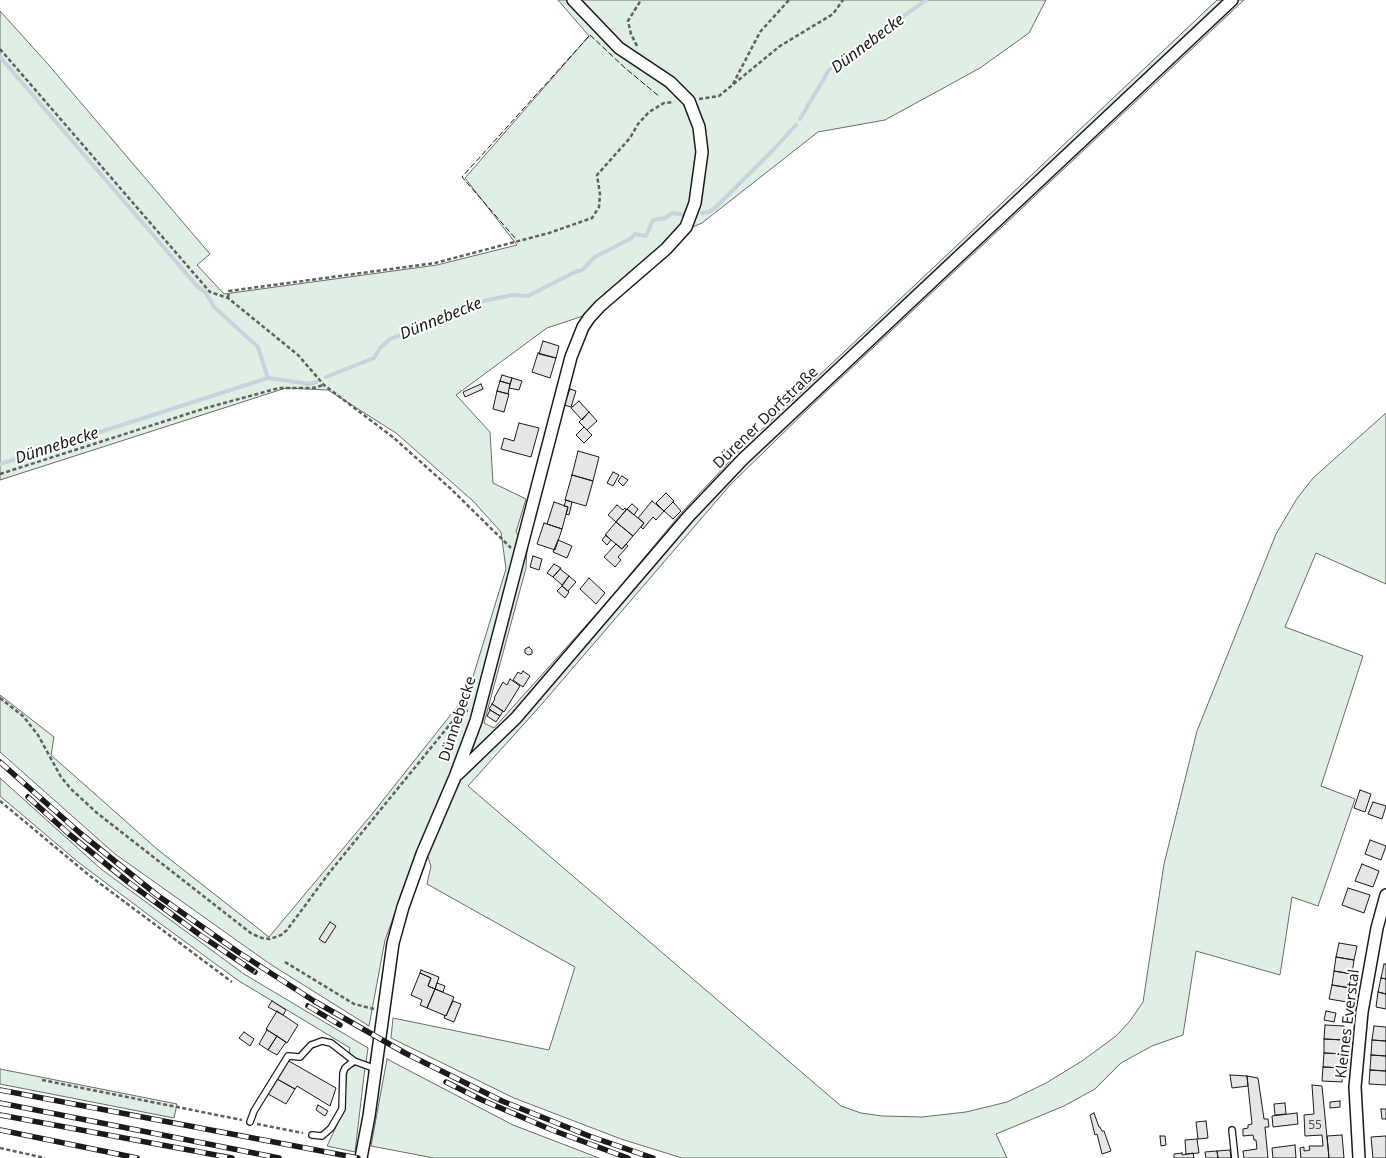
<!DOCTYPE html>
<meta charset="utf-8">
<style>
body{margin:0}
canvas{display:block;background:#fff}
</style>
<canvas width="1386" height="1158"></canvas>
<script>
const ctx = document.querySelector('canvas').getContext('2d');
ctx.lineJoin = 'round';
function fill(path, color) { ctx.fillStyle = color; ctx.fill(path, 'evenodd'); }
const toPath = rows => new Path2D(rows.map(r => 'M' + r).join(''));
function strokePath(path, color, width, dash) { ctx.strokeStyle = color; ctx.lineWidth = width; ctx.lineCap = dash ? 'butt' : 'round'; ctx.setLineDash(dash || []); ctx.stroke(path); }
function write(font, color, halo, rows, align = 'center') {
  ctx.font = font + ' "Noto Sans",sans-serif'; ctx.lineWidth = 4; ctx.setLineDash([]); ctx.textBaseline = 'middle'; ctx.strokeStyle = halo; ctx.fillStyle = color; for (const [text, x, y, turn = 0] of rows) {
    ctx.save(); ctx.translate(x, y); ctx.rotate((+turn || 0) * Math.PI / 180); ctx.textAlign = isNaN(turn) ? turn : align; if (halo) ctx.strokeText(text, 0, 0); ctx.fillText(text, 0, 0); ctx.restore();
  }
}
const green = toPath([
 [558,0,1046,0,1029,33,980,68,885,120,818,132,702,223,676,234,583,316,547,328,456,395,490,432,493,483,526,499,516,532,527,548,526,568,484,723,494,728,608,601,683,511,740,450,1217,0,1244,0,810,407,731,484,541,705,468,786,841,1106,861,1113,882,1116,922,1117,966,1112,1007,1102,1046,1083,1082,1061,1116,1036,1130,1021,1143,1002,1164,864,1197,731,1276,534,1296,500,1313,478,1386,413,1386,584,1316,553,1285,627,1363,656,1321,786,1355,799,1318,906,1292,897,1280,975,1196,951,1183,1035,1152,1046,1121,1063,1095,1089,1064,1106,996,1134,1007,1158,682,1158,621,1139,514,1098,391,1038,393,1018,549,1050,575,967,427,884,431,866,422,839,385,940,369,1026,270,964,115,854,0,752,0,695,54,737,51,755,157,849,269,937,372,814,468,693,506,569,501,532,473,501,396,433,328,390,286,388,0,480,0,11,47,63,210,254,197,265,224,294,437,265,517,245,465,178,589,36,558,0],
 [0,778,101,869,244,974,368,1048,366,1062,356,1059,349,1053,350,1048,239,981,158,922,78,862,0,796,0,778],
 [387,1059,513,1125,599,1158,434,1158,371,1146,387,1059],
 [357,1065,365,1067,355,1152,327,1146,343,1112,347,1072,350,1068,357,1065],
 [0,1069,177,1104,174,1118,0,1084,0,1069]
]);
const stream = toPath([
 [0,57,197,286,206,293,214,307,258,347,268,378],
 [800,119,829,70,926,0],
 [702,213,709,212,715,208,774,149,796,125],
 [326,377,374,358,380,348,390,339,441,320,469,304,512,295,528,296,575,272,582,270,595,257,630,239,635,234,646,236,653,220,665,218,673,213,684,215,686,211],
 [0,464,268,378,310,384,316,382]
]);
const building = toPath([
 [543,341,559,346,556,358,539,354,543,341],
 [538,353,556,358,550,378,532,372,538,353],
 [502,375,512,378,510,384,500,381,502,375],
 [512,378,522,381,519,390,509,388,512,378],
 [500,381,510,384,508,394,497,391,500,381],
 [481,384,483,389,465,397,463,392,481,384],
 [570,389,576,391,571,407,564,405,570,389],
 [497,391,509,394,504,412,493,409,497,391],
 [579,401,589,412,582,420,571,408,579,401],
 [589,412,597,421,587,430,579,422,589,412],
 [519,423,539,428,531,457,501,449,504,438,514,441,519,423],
 [584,427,592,435,584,443,576,435,584,427],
 [578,451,599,457,593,481,572,475,578,451],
 [613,472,619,475,613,486,607,483,613,472],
 [572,475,593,481,586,506,565,500,572,475],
 [622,476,628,480,623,486,618,481,622,476],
 [666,493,674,501,664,511,656,503,666,493],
 [566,500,572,502,569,515,566,514,568,507,564,506,566,500],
 [652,501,664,511,656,520,653,517,643,529,641,527,644,523,638,518,652,501],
 [554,502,568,507,562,529,547,524,554,502],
 [673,502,681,511,673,519,664,511,673,502],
 [632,504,638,509,634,515,627,509,632,504],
 [617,505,623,510,625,508,626,510,616,522,608,515,617,505],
 [627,509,644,523,633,536,616,522,627,509],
 [616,522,633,536,622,549,605,535,616,522],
 [544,523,562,529,555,550,537,544,544,523],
 [606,535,611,540,607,545,602,540,606,535],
 [558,540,572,546,567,558,553,552,558,540],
 [616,544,622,549,626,544,628,546,618,557,621,560,615,567,604,557,616,544],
 [533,556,542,559,539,570,530,567,533,556],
 [554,564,561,568,553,577,547,573,554,564],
 [560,569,569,576,562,585,553,577,560,569],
 [569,576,576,582,568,591,562,586,569,576],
 [589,578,605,593,596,604,580,589,589,578],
 [562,586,569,592,565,598,557,591,562,586],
 [529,647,532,650,532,654,528,655,525,653,525,649,529,647],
 [523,671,530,676,523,687,513,680,518,672,521,674,523,671],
 [510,679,520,686,504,712,492,704,495,699,494,698,503,682,507,685,510,679],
 [492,704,503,711,500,716,489,709,492,704],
 [490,710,500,716,496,722,487,716,490,710],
 [1360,790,1371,794,1365,812,1354,808,1360,790],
 [1373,802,1386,806,1382,819,1368,814,1373,802],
 [1370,840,1386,846,1381,860,1365,854,1370,840],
 [1362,864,1379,871,1373,887,1355,881,1362,864],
 [1348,888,1370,895,1364,913,1342,905,1348,888],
 [330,922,336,926,325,943,319,939,330,922],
 [1339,943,1357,946,1354,960,1336,957,1339,943],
 [1336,957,1354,960,1352,974,1334,971,1336,957],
 [1384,964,1386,964,1386,979,1381,978,1384,964],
 [421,970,439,977,435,989,428,986,431,978,420,973,421,970],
 [1334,971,1352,974,1350,988,1332,985,1334,971],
 [420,973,431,978,428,986,435,989,427,1008,420,1005,422,1000,411,995,420,973],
 [1381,978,1386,979,1386,994,1378,992,1381,978],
 [437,983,445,986,443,992,435,989,437,983],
 [1332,985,1350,988,1347,1002,1329,999,1332,985],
 [435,989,454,997,446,1016,427,1008,435,989],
 [1378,992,1386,994,1386,1009,1376,1007,1378,992],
 [272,1001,286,1010,283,1015,268,1007,272,1001],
 [453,1001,461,1004,454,1022,444,1018,445,1015,446,1016,453,1001],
 [277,1011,298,1025,287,1043,266,1029,277,1011],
 [1326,1011,1336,1013,1334,1022,1324,1020,1326,1011],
 [1325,1025,1344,1026,1344,1040,1324,1039,1325,1025],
 [1374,1026,1386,1027,1386,1041,1372,1040,1374,1026],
 [267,1030,277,1036,268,1050,259,1044,267,1030],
 [244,1032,254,1039,250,1046,239,1038,244,1032],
 [277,1036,286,1042,277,1055,268,1050,277,1036],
 [1324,1039,1344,1040,1343,1054,1324,1053,1324,1039],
 [1372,1040,1386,1041,1386,1056,1371,1055,1372,1040],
 [1324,1053,1343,1054,1343,1068,1323,1067,1324,1053],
 [1371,1055,1386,1056,1386,1071,1370,1070,1371,1055],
 [287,1060,336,1088,330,1106,297,1086,295,1089,277,1079,287,1060],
 [1323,1067,1343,1068,1342,1082,1322,1081,1323,1067],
 [1370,1070,1386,1071,1386,1085,1369,1084,1370,1070],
 [1230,1075,1247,1076,1248,1086,1232,1088,1230,1075],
 [1247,1076,1258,1078,1264,1119,1268,1119,1269,1127,1265,1127,1268,1158,1244,1158,1243,1151,1257,1149,1256,1140,1254,1140,1253,1135,1243,1136,1243,1129,1248,1128,1248,1125,1252,1124,1247,1076],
 [277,1079,295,1089,286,1104,268,1094,277,1079],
 [1312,1085,1322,1086,1329,1158,1301,1158,1300,1148,1304,1147,1304,1151,1310,1150,1309,1146,1323,1146,1322,1135,1305,1136,1304,1115,1314,1114,1312,1085],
 [1340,1101,1340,1107,1330,1108,1330,1102,1340,1101],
 [1285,1103,1286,1114,1275,1115,1274,1104,1285,1103],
 [318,1105,328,1111,325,1116,316,1110,318,1105],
 [1381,1109,1386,1109,1386,1119,1382,1119,1381,1109],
 [1094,1113,1099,1127,1100,1127,1102,1131,1104,1131,1111,1151,1102,1154,1097,1134,1095,1135,1090,1115,1094,1113],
 [1297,1113,1298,1124,1273,1127,1272,1116,1297,1113],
 [1206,1121,1208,1138,1198,1139,1196,1122,1206,1121],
 [1342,1135,1344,1158,1329,1158,1327,1136,1342,1135],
 [1160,1136,1165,1136,1166,1145,1161,1146,1160,1136],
 [1386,1136,1386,1158,1373,1158,1371,1137,1386,1136],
 [1197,1139,1199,1153,1186,1154,1185,1140,1197,1139],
 [1295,1145,1296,1158,1273,1158,1272,1148,1295,1145],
 [1230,1150,1231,1158,1218,1158,1217,1151,1230,1150],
 [1217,1151,1218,1158,1206,1158,1205,1152,1217,1151],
 [1182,1153,1182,1155,1193,1153,1194,1158,1174,1158,1174,1154,1182,1153]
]);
const path = toPath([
 [637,46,631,34,628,21,641,0],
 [0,49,210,292,228,298,298,355,324,385,394,438,451,489,511,548],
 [733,84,760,32,789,0],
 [699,99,719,96,780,46,833,14,843,0],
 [228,298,229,291,435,263,549,233,592,218,599,207,600,194,597,175,630,138,638,124,649,112,664,103,674,102],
 [0,474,206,408,279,388,313,388,324,385],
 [0,698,23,716,38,735,61,777,71,789,97,813,252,934,262,938,270,939,281,935,287,930,329,873,456,717,464,711,468,711],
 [0,801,90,876,232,982],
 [285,962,354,1004,374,1009],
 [42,1080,242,1120],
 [257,1124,303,1133],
 [0,1148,45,1158]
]);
const lane = toPath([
 [250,1122,254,1111,288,1056,300,1057,311,1045,322,1041,331,1043,354,1061],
 [1232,1130,1235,1158],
 [312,1135,322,1136,331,1128,342,1109,343,1073,345,1068,354,1061,376,1069]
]);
const street = toPath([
 [458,774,516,718,688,517,743,459,1232,0],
 [361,1158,369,1116,393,943,403,907,422,854,455,777,476,721,571,357,583,327,589,318,600,306,666,249,686,227,695,203,702,152,699,127,689,101,670,82,619,48,573,0],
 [1359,1158,1355,1087,1362,1012,1377,928,1386,895]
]);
const rail = toPath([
 [0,762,80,833,157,895,238,952,314,1001,405,1053,502,1101,589,1136,653,1158],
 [28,797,69,834,128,882,200,935,255,972],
 [308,1006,340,1025],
 [446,1082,482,1100,552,1130,628,1158],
 [0,1090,358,1158],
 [0,1103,279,1158],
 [0,1115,232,1158],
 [0,1130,137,1158]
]);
const fence = toPath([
 [515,238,462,177,590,35,625,68,660,97]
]);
const numberNames = [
 ["55",1315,1126]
];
const streetNames = [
 ["Dürener Dorfstraße",766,418,-44],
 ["Dünnebecke",458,719,-72],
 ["Kleines Everstal",1348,1024,-83]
];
const waterNames = [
 ["Dünnebecke",868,44,-37],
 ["Dünnebecke",441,319,-22],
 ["Dünnebecke",57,446,-18]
];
fill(green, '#e0efe3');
strokePath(green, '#6a6a6a', 1);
strokePath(stream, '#c6d2dc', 4);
fill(building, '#e6e6e6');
strokePath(building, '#1a1a1a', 1);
strokePath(lane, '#1a1a1a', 8);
strokePath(street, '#1a1a1a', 14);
strokePath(path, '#5f5f5f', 2.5, [4, 2.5]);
strokePath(lane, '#fff', 5.5);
strokePath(street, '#fff', 11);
strokePath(rail, '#1a1a1a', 5.5);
strokePath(rail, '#fff', 4, [11]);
strokePath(fence, '#1a1a1a', 1, [6, 2.5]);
write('12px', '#4d4d4d', null, numberNames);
write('15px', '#1a1a1a', '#fff', streetNames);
write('italic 16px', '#1a1a1a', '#fff', waterNames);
</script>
